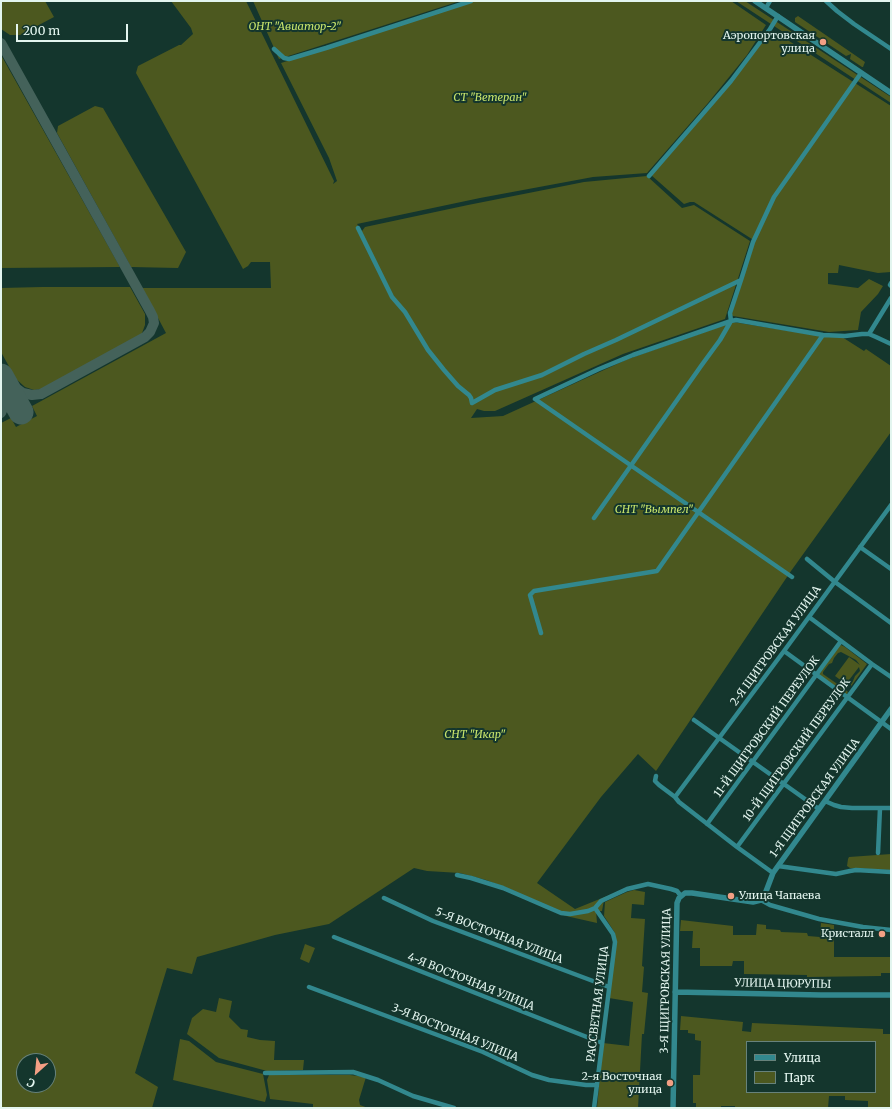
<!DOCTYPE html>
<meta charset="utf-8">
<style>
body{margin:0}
#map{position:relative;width:892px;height:1109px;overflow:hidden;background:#14362d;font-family:Merriweather,serif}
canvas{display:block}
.frame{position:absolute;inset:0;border:2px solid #e3f5ef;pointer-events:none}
.legend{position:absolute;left:746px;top:1041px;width:130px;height:52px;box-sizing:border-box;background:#14362d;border:1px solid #67827b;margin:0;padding:5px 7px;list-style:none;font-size:12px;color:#e3f5ef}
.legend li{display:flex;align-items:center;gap:8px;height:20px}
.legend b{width:20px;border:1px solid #67827b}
.north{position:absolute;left:16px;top:1053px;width:40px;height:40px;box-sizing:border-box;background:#14362d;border:1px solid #67827b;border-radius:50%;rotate:207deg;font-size:11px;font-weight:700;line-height:16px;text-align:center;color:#e3f5ef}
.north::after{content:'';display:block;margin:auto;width:14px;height:18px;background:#f39f84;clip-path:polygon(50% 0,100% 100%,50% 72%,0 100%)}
.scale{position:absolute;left:16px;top:24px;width:112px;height:18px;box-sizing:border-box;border:2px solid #e3f5ef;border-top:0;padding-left:5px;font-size:12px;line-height:14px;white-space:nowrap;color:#e3f5ef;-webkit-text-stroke:3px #14362d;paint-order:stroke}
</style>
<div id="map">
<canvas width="892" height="1109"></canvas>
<div class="frame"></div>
<ul class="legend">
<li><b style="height:5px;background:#32888e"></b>Улица</li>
<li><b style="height:11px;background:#4c581f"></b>Парк</li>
</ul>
<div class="north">С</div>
<div class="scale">200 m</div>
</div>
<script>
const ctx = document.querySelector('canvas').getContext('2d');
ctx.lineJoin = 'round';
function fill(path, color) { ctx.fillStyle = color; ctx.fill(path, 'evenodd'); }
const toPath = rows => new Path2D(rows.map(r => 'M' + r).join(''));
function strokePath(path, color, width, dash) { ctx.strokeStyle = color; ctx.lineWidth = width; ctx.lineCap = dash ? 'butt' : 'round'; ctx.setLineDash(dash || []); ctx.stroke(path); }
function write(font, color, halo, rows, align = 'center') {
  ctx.font = font + ' Merriweather,serif'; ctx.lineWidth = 4; ctx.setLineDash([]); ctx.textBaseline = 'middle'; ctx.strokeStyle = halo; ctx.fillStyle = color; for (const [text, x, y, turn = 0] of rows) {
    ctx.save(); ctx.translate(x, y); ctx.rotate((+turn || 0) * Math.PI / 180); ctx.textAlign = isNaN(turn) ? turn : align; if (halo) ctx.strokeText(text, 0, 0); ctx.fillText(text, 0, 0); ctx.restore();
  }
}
const green = toPath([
 [1,1,45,1,54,17,20,35,10,35,1,29],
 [171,1,246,1,334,181,333,184,337,181,329,158,281,63,474,1,731,1,766,25,747,55,708,103,647,173,593,177,480,198,357,224,362,231,365,227,468,205,569,185,584,182,647,176,682,208,694,205,750,241,725,319,623,354,495,411,484,411,477,409,471,418,503,416,628,359,733,322,821,336,842,337,864,351,866,349,891,366,891,432,791,571,656,771,638,754,601,797,537,883,575,909,612,894,604,900,602,911,596,911,597,923,566,916,544,908,512,890,486,880,460,873,427,871,414,868,329,924,275,935,197,957,192,974,167,968,135,1073,158,1087,152,1108,1,1108,1,423,11,418,16,427,37,416,32,406,166,333,142,288,271,288,270,262,251,262,248,266,243,269,136,73,138,66,179,45,181,45,193,34,191,28],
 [24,1061,48,1061,48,1085,24,1085],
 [253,1,460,1,279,59],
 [736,1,745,1,891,97,891,103],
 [798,16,865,62,863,67,862,67,850,59,851,54,846,56,795,22,795,18],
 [769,32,775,32,891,106,891,272,878,273,839,265,838,273,828,273,828,284,858,288,869,279,883,286,878,294,861,312,858,330,829,332,733,316,731,315,755,241,694,202,690,202,684,204,651,175],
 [1,55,120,267,1,268],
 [95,106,103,108,186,252,178,268,131,267,57,133,58,126],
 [42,287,130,287,145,314,145,325,141,336,48,388,34,390,25,387,16,379,1,352,1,288],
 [841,645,845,647,867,664,852,685,851,686,851,684,853,681,855,676,860,671,859,667,846,684,835,676,849,657,860,665,856,660,841,652,838,653,834,658,832,663,829,664,823,672,823,674,846,690,848,692,846,695,819,675,819,672,839,646],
 [891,854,891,870,850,868,847,866,848,859,849,857],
 [634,890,645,892,644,905,632,904,631,918,645,919,642,966,644,967,642,992,648,993,644,1034,642,1034,638,1108,597,1108,603,1043,629,1046,633,1002,609,998,615,933,604,916,605,902,627,892],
 [681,920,733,926,733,935,756,935,757,924,766,925,766,929,780,930,781,932,807,933,808,936,820,937,821,923,834,925,834,957,891,957,891,973,881,973,881,976,807,977,807,975,744,974,744,961,733,961,732,966,700,966,700,948,692,948,693,931,680,931],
 [305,944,315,948,309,963,300,959],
 [219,998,232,1001,229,1017,241,1029,248,1030,247,1037,260,1040,275,1041,274,1060,304,1060,303,1070,267,1071,219,1058,187,1034,192,1018,203,1009,216,1012],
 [681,1016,743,1022,742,1031,751,1032,752,1023,883,1029,883,1034,891,1034,891,1108,868,1108,868,1101,845,1100,845,1096,829,1096,828,1108,735,1108,735,1106,721,1106,721,1108,696,1108,696,1103,693,1103,693,1075,700,1075,701,1041,695,1040,695,1034,688,1033,688,1030,680,1030],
 [747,1042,875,1042,875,1092,747,1092],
 [180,1039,189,1041,216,1062,263,1074,267,1095,265,1102,173,1080],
 [269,1075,350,1075,366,1077,359,1100,360,1105,368,1108,313,1108,313,1104,270,1099,267,1080]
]);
const taxiway = toPath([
 [1,43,150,311,153,317,154,323,150,332,145,337,41,394,32,395,23,393,2,378],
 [1,413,7,400,8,389]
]);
const runway = toPath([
 [1,376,21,412]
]);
const minor = toPath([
 [826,1,837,11,854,24,891,49],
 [766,8,770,1],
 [274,49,284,58,289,59,326,48,471,1],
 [649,176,731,81,770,29,778,16],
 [358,228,392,297,405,312,428,350,444,370,458,386,469,395,471,398,472,403,495,390,542,375,584,354,616,340,741,280,753,242,774,197,861,73],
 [891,283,890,285,891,286],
 [869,334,891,298],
 [594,518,701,366,720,340,731,321,730,313,741,280],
 [860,547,891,569],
 [807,559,835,582,891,623],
 [792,577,535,399,599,369,633,355,731,321,736,320,823,335,845,336,862,334,869,334,876,337,891,344],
 [809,617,872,664,891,677],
 [541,633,530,595,534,591,657,571,823,335],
 [784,651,891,729],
 [694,720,819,809],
 [656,776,655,781,659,785,675,797,679,802,737,847,773,873],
 [675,797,784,651,891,505],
 [825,801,834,805,841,807,852,808,891,808],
 [707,824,841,641],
 [737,847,872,664],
 [878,853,880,808],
 [778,866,836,874,850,871,856,870,891,872],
 [457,875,471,878,503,888,561,913,570,914,588,911,595,908,601,901,627,889,648,884,671,889,677,891,681,896],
 [384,898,433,921,609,987],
 [761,900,770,905,819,919,863,927,891,930],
 [334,937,602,1043],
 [309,987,483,1052,532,1075,549,1080,586,1085,597,1085],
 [265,1073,353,1072,378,1080,413,1096,454,1108],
 [594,1108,615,942,613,934,595,908]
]);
const tertiary = toPath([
 [755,1,891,93],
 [675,992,821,995,891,995],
 [673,1108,677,903,679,898,685,893,692,893,753,902,761,900,765,894,773,873,891,709]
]);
const markers = [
 [823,42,4,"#f39f84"],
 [731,896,4,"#f39f84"],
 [882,934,4,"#f39f84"],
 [670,1083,4,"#f39f84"]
];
const parkNames = [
 ["ОНТ \"Авиатор-2\"",295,27],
 ["СТ \"Ветеран\"",490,98],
 ["СНТ \"Вымпел\"",654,510],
 ["СНТ \"Икар\"",475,735]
];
const poiNames = [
 ["Аэропортовская",815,36],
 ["улица",815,49],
 ["Улица Чапаева",739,896,"left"],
 ["Кристалл",874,934],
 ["2-я Восточная",662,1077],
 ["улица",662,1090]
];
const streetNames = [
 ["2-Я ЩИГРОВСКАЯ УЛИЦА",776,646,-54],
 ["11-Й ЩИГРОВСКИЙ ПЕРЕУЛОК",767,727,-54],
 ["10-Й ЩИГРОВСКИЙ ПЕРЕУЛОК",797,750,-54],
 ["1-Я ЩИГРОВСКАЯ УЛИЦА",815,798,-54],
 ["5-Я ВОСТОЧНАЯ УЛИЦА",499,936,21],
 ["3-Я ЩИГРОВСКАЯ УЛИЦА",666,981,-89],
 ["4-Я ВОСТОЧНАЯ УЛИЦА",471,982,22],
 ["УЛИЦА ЦЮРУПЫ",783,984,1],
 ["РАССВЕТНАЯ УЛИЦА",598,1004,-83],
 ["3-Я ВОСТОЧНАЯ УЛИЦА",455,1033,22]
];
fill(green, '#4c581f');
strokePath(taxiway, '#44625a', 10);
strokePath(runway, '#44625a', 25);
strokePath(minor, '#32888e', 4.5);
strokePath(tertiary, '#32888e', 5.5);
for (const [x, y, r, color] of markers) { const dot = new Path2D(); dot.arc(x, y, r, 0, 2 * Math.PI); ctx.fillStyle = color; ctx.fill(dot); strokePath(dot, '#14362d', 1.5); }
write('italic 11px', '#c9e56c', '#14362d', parkNames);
write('11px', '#e3f5ef', '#14362d', poiNames, 'right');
write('11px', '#e3f5ef', '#14362d', streetNames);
</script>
